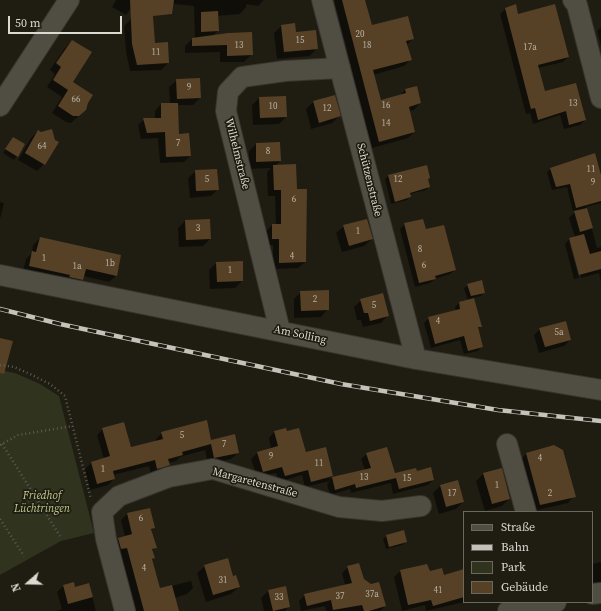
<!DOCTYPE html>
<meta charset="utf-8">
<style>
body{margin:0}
#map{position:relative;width:601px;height:611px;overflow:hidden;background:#1f1c12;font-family:"Source Serif 4",serif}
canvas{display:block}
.legend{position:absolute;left:463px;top:511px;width:130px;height:92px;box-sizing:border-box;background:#1f1c12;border:1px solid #6a685f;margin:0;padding:5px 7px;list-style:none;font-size:12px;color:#dad9d2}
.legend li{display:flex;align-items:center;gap:8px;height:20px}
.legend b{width:20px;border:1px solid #6a685f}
.north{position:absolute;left:8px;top:563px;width:40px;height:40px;-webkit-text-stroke:3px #1f1c12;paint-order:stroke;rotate:250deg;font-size:11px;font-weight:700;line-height:16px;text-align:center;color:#dad9d2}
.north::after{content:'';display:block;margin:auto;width:14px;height:18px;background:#dad9d2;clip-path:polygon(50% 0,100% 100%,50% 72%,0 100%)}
.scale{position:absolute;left:8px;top:16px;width:114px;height:18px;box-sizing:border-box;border:2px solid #dad9d2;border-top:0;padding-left:5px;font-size:12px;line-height:14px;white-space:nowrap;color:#dad9d2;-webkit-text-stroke:3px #1f1c12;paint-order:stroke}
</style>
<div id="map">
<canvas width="601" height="611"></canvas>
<ul class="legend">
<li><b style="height:5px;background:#504e43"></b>Straße</li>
<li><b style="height:5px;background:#c4c3bb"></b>Bahn</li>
<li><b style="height:11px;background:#30331e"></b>Park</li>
<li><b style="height:11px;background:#564126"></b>Gebäude</li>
</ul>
<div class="north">N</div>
<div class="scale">50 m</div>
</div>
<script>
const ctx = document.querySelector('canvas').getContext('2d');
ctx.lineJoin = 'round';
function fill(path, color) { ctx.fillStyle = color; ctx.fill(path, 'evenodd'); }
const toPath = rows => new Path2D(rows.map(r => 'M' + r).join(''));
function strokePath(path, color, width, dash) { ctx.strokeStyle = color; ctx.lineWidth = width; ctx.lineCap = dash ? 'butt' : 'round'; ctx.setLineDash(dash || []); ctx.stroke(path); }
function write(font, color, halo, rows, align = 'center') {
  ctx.font = font + ' "Source Serif 4",serif'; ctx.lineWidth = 3.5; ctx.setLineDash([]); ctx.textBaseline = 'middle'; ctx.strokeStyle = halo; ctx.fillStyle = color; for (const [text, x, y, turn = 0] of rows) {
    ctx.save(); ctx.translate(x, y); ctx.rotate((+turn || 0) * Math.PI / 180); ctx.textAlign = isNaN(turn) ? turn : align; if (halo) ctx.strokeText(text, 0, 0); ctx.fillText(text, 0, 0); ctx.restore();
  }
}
const green = toPath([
 [0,370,15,373,40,384,59,396,94,533,61,541,0,575]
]);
const shadow = toPath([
 [116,0,138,0,126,15,112,7],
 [174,0,264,0,258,6,246,4,246,7,240,14,217,16,218,31,212,36,252,54,244,62,220,62,220,52,185,53,185,46,192,39,195,39,194,6,174,4],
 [334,0,364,0,371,26,413,38,407,45,410,60,404,66,373,75,381,101,399,96,405,90,420,103,414,110,409,111,414,132,408,138,372,148],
 [505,9,518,15,568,57,563,62,538,68,544,93,585,120,580,125,564,129,560,115,533,124,530,113,526,114,500,14],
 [131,19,168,63,161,70,130,71,126,51,124,26],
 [294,24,295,33,317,48,310,56,277,59,274,33,281,26],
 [601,27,601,45,597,31],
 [72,41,72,83,84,111,71,123,66,122,52,113,62,97,47,87,55,74,50,70,65,48],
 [177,80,200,98,193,105,177,105,178,135,190,156,184,162,160,163,158,138,141,139,138,125,144,119,155,119,155,111,161,104,170,104,169,87],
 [334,96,339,116,332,123,311,129,306,109,313,102],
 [259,98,286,117,279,124,253,125,252,105],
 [38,131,44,164,37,171,18,160,31,138],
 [13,138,17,156,14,160,3,153],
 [279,143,280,161,275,166,296,190,305,262,298,268,273,269,273,245,266,245,266,231,272,225,276,225,275,196,268,196,267,172,271,168,249,169,249,151,256,144],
 [426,166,429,178,427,180,429,187,426,190,410,194,410,197,407,200,391,204,385,179,388,176],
 [551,169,601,179,601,203,586,207,597,248,601,247,601,282,599,273,581,278,571,241,569,241,579,278,574,279,565,244,570,238,575,237,569,218,577,210,573,211,567,187,552,190,547,172],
 [196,171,218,189,211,196,190,198,188,178],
 [0,202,4,203,0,219],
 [185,221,210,239,203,246,179,247,178,228],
 [405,224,425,231,455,270,450,274,435,279,430,283,415,287,400,229],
 [344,226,372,239,364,246,342,252,336,233],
 [40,238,116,276,109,282,83,276,82,280,76,286,23,272,26,259,32,253,33,245],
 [216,263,242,281,235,288,210,289,209,270],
 [468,285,484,292,481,296,473,298,480,326,478,329,482,346,478,351,464,354,460,340,431,348,424,323,429,318,456,311,455,307,459,303,468,301,464,288],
 [301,292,328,309,321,317,294,318,294,299],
 [361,300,388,315,381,323,363,327,361,320,357,320,354,307],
 [540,329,570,340,564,346,539,353,534,335],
 [103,429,130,448,156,442,156,439,162,433,210,441,238,453,231,459,208,464,205,450,180,457,176,461,168,463,169,465,163,471,151,474,149,466,113,475,114,479,108,485,90,490,85,469,91,463,104,459,97,435],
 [274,432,332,476,329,479,365,470,361,459,367,454,395,475,416,473,433,480,428,485,393,494,391,483,351,493,350,489,330,495,327,484,330,481,305,487,302,475,279,482,276,473,257,477,251,459,257,453,271,449,269,438],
 [526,454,574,496,568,503,533,511,520,460],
 [483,474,509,499,502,506,485,511,476,481],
 [440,486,463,502,456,509,439,514,433,493],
 [127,514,154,528,151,531,155,547,152,551,154,558,151,561,159,589,191,581,193,588,187,594,163,602,165,611,136,611,121,554,114,555,112,545,118,539,125,537,121,520],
 [387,536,405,542,402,545,386,549,383,539],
 [601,562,601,584,592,586,592,564],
 [427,565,429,573,443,576,464,570,464,602,426,611,425,605,402,611,394,577,400,571],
 [205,566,239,587,231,594,206,602,197,573],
 [348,567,363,580,385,606,380,611,326,611,325,606,301,611,299,601,305,595,345,585,342,573],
 [89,584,96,611,56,611,62,609,57,592,63,586,75,588],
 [268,591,289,606,285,611,264,611,261,598]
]);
const building = toPath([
 [130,0,174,0,172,14,153,16,155,43,168,42,169,63,137,65,132,44],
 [342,0,365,0,372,25,408,16,414,39,406,41,412,60,373,70,381,100,406,93,405,89,417,86,421,103,409,107,415,132,379,142],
 [516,4,518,14,555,4,569,57,538,65,545,91,576,83,586,120,569,125,566,111,538,120,535,108,531,109,505,8],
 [218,11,219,31,201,32,201,12],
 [295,23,296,32,316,30,318,49,284,52,281,25],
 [252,32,253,55,227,56,227,45,192,46,192,38,228,33],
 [72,40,92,52,73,82,93,95,88,103,86,110,79,116,73,116,58,106,68,90,53,80,61,67,56,63],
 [200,78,201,98,177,99,176,79],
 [335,95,341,116,319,123,313,101],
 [286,96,287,117,260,118,259,97],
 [161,103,178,103,179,134,189,133,191,156,166,157,165,132,147,133,143,118,161,118],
 [52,129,55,140,59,142,45,165,25,153,38,130,41,132],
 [13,137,25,144,18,157,5,149],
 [280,142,281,161,256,162,256,143],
 [595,153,601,175,601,201,576,208,570,184,556,187,550,168],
 [296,164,297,189,307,189,306,262,279,263,279,239,272,239,272,224,281,224,281,190,274,190,273,165],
 [427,165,430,178,428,179,430,187,410,193,411,197,395,202,388,175],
 [217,169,219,190,196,191,195,170],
 [587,208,593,228,580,232,574,211],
 [210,219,211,239,186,240,185,220],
 [367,219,373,239,349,246,343,225],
 [423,219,426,229,444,225,456,270,435,276,436,279,419,283,404,223],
 [584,234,590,254,601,251,601,269,579,275,569,238],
 [40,237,121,255,117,276,86,269,83,280,69,277,70,275,29,266,32,251,36,252],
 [243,261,243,281,217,282,216,262],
 [482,280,485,293,471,296,467,284],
 [329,290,329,310,301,311,300,291],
 [383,293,389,316,370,321,368,313,364,313,360,299],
 [474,298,482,327,478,327,483,347,468,351,464,336,435,344,428,317,460,309,459,302],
 [566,321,571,340,545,347,539,328],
 [0,338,13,341,4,374,0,373],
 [207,420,211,440,235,434,239,453,214,458,211,444,182,452,183,455,168,459,170,465,161,468,157,469,155,460,113,471,115,479,97,484,91,462,110,456,102,428,124,422,131,447,163,439,161,432],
 [286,428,287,431,299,428,306,452,326,447,333,476,311,482,308,470,285,476,282,467,263,472,257,452,278,446,274,431],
 [554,445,563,450,576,497,540,505,526,453],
 [387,447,395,473,416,468,417,471,431,467,434,480,399,489,396,478,356,488,355,484,335,490,332,477,371,468,366,453],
 [502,468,510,499,492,504,483,473],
 [458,480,464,502,446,507,440,485],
 [150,508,155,528,151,529,157,548,152,549,155,558,152,559,160,588,172,585,179,611,144,611,127,548,121,549,118,538,132,534,127,513],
 [404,530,407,542,389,547,386,535],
 [228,558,233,576,236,575,240,587,213,595,204,565],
 [359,563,364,579,371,584,379,582,386,606,369,611,364,611,362,605,333,610,331,600,307,606,304,594,352,583,347,566],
 [427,564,430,571,442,568,444,575,464,569,464,597,433,606,431,600,408,605,400,570],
 [74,582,75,587,89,583,93,597,68,604,63,585],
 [286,586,290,607,273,611,268,590]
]);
const path = toPath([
 [0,365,14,367,30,374,50,384,65,396,91,499],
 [2,444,60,536],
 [0,445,18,435,73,426],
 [0,519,24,556]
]);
const minor = toPath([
 [322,0,416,359],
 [573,0,577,5,601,98],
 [0,106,69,0],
 [0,275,416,359,601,390],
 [280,331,226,111,228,92,242,77,285,71,340,68],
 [507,444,526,512],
 [592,594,601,593],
 [125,611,106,539,102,512,119,496,169,477,213,469,339,507,382,511,421,506],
 [508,611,556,602]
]);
const rail = toPath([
 [0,309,60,324,341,384,498,410,601,421]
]);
const numberNames = [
 ["20",360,35],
 ["15",300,41],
 ["13",239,46],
 ["18",367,46],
 ["17a",530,48],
 ["11",156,53],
 ["9",189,88],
 ["66",76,100],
 ["13",573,104],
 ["16",386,106],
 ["10",273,107],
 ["12",327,109],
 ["14",386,124],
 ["7",178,144],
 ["64",42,147],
 ["8",268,152],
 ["11",591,170],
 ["5",207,180],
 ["12",398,180],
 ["9",593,183],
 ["6",294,200],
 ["3",198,229],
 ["1",358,232],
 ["8",420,250],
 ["4",292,257],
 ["1",44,259],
 ["1b",110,264],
 ["6",424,266],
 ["1a",77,267],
 ["1",230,271],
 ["2",315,300],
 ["5",374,306],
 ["4",438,322],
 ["5a",559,333],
 ["5",182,436],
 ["7",224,445],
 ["9",271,457],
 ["4",540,459],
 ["11",319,464],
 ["1",103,470],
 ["13",364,478],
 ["15",407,479],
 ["1",497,486],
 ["17",452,494],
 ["2",550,494],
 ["6",141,519],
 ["4",144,569],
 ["31",223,581],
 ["41",438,591],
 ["37a",372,595],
 ["37",340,597],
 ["33",279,598]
];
const streetNames = [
 ["Wilhelmstraße",237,154,76],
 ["Schützenstraße",369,180,76],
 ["Am Solling",300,335,12],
 ["Margaretenstraße",255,483,15]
];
const parkNames = [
 ["Friedhof",42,496],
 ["Lüchtringen",42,509]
];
fill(green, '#30331e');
fill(shadow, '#0007');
fill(building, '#564126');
strokePath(minor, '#373530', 22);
strokePath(path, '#5e5c53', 2.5, [1, 3]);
strokePath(minor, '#504e43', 20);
strokePath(rail, '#c4c3bb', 4.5);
strokePath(rail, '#1f1c12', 3, [9]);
write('9px', '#b9b3a7', null, numberNames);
write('11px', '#dad9d2', '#1f1c12', streetNames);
write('italic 11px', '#c0c98d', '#1f1c12', parkNames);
</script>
